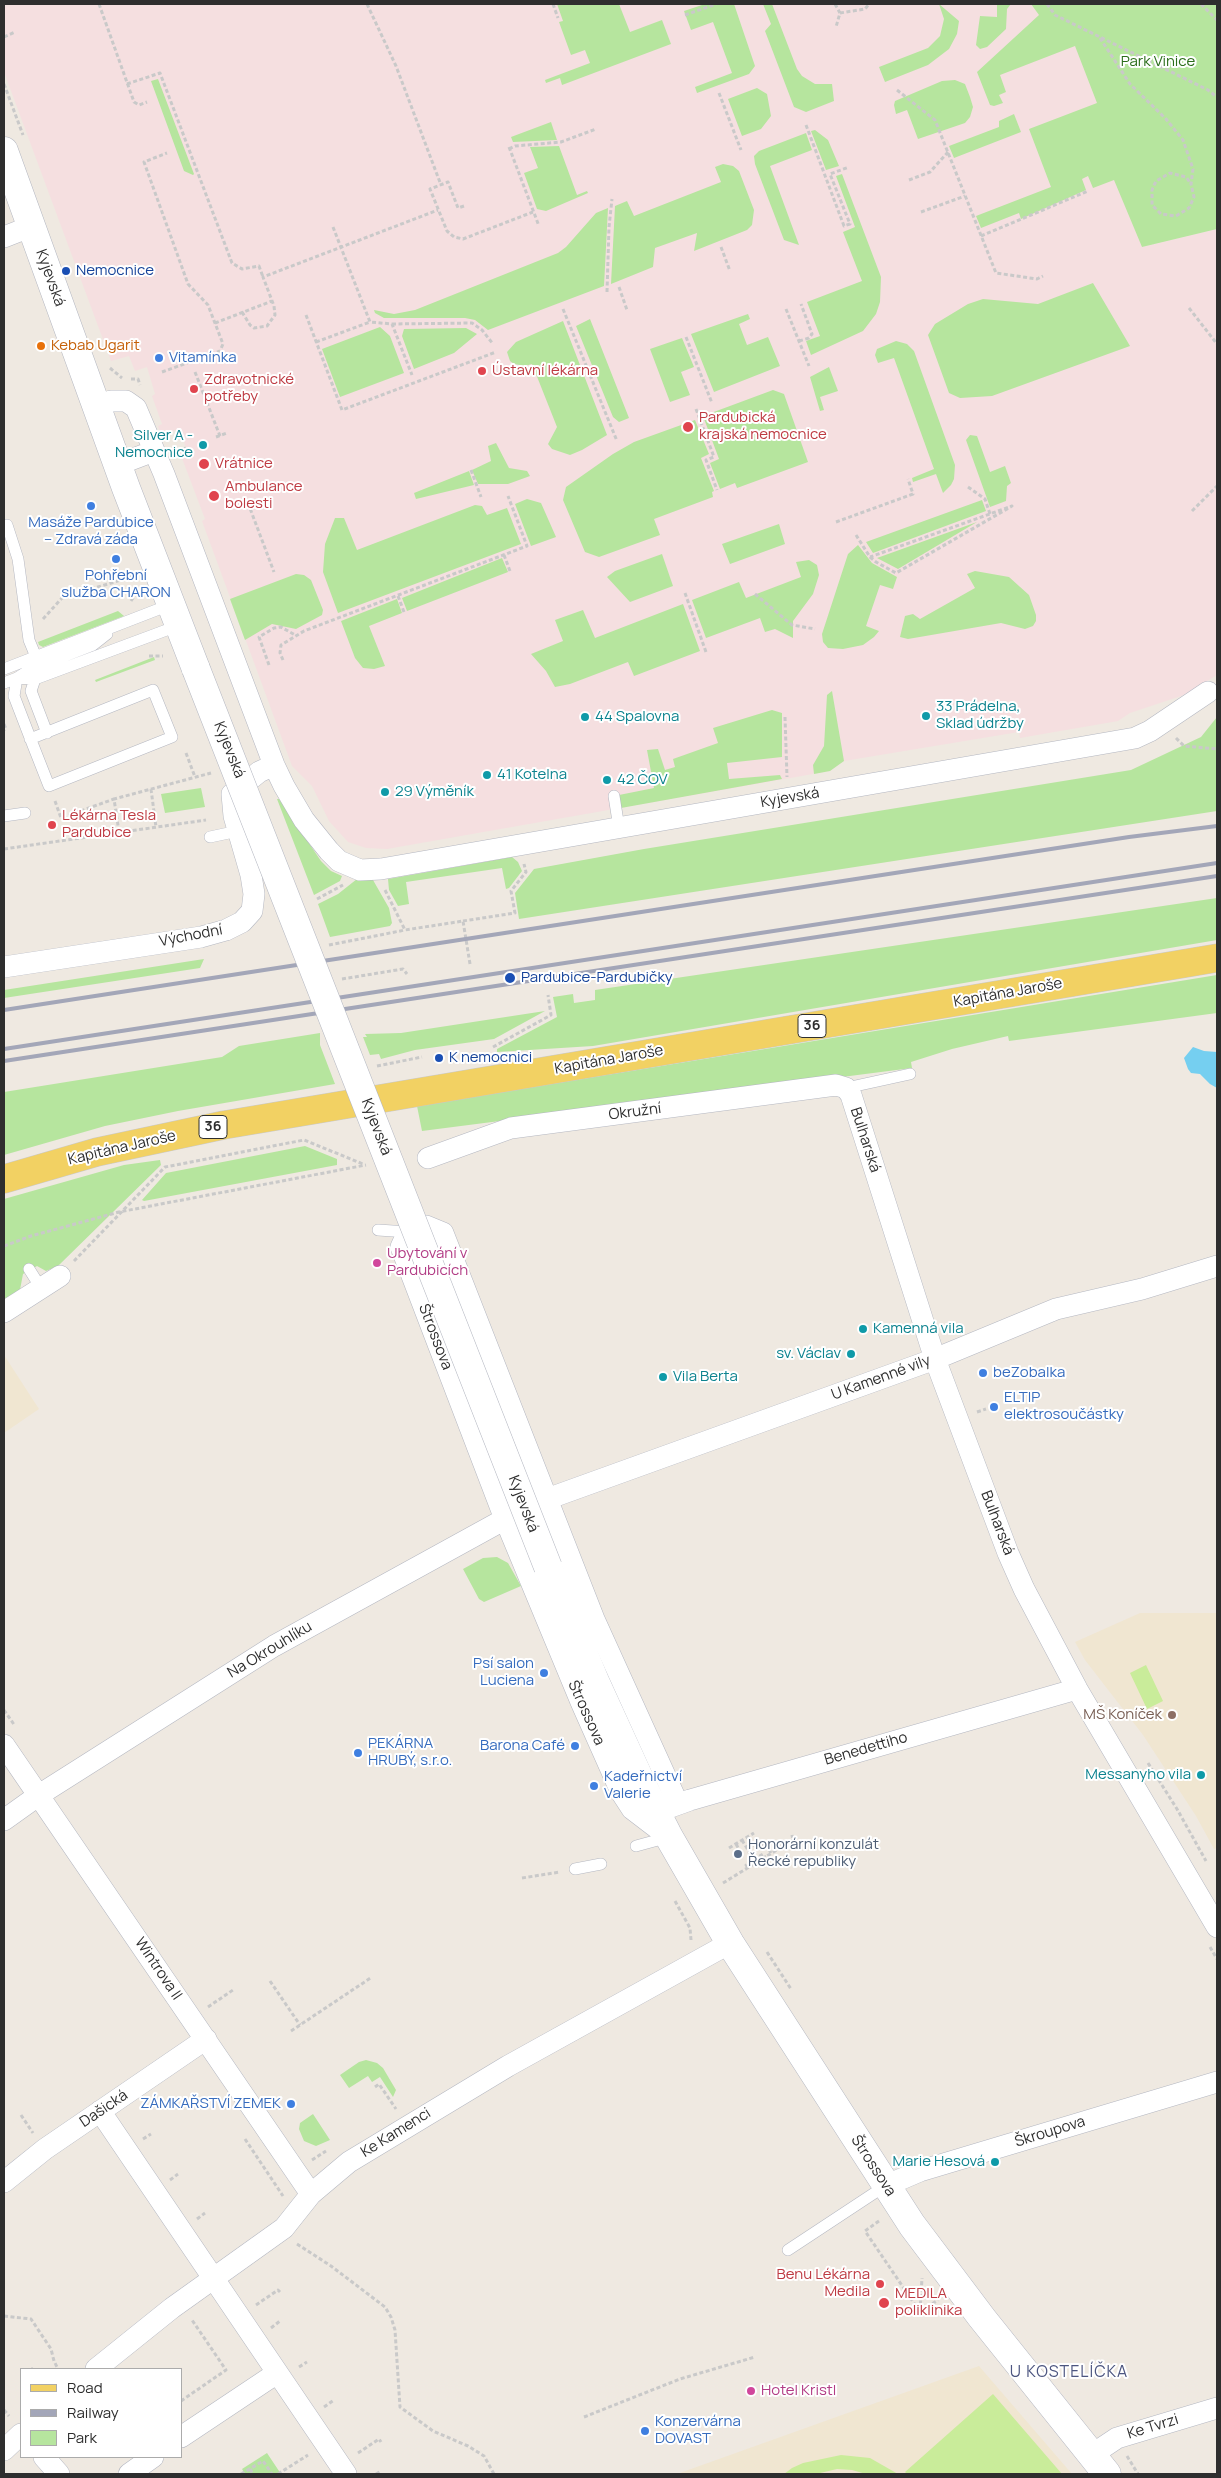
<!DOCTYPE html>
<meta charset="utf-8">
<style>
body{margin:0}
#map{position:relative;width:1221px;height:2478px;overflow:hidden;background:#efe9e1;font-family:Manrope,sans-serif}
canvas{display:block}
.frame{position:absolute;inset:0;border:5px solid #2e2e2e;pointer-events:none}
.legend{position:absolute;left:20px;top:2368px;width:162px;height:90px;box-sizing:border-box;background:#fff;border:1px solid #ababab;margin:0;padding:6px 9px;list-style:none;font-size:15px;color:#2e2e2e}
.legend li{display:flex;align-items:center;gap:10px;height:25px}
.legend b{width:25px;border:1px solid #ababab}
</style>
<div id="map">
<canvas width="1221" height="2478"></canvas>
<div class="frame"></div>
<ul class="legend">
<li><b style="height:6px;background:#f2d163"></b>Road</li>
<li><b style="height:6px;background:#a3a6b8"></b>Railway</li>
<li><b style="height:14px;background:#b6e59e"></b>Park</li>
</ul>
</div>
<script>
const ctx = document.querySelector('canvas').getContext('2d');
ctx.lineJoin = 'round';
function fill(path, color) { ctx.fillStyle = color; ctx.fill(path, 'evenodd'); }
const toPath = rows => new Path2D(rows.map(r => 'M' + r).join(''));
function strokePath(path, color, width, dash) { ctx.strokeStyle = color; ctx.lineWidth = width; ctx.lineCap = dash ? 'butt' : 'round'; ctx.setLineDash(dash || []); ctx.stroke(path); }
function write(font, color, halo, rows, align = 'center') {
  ctx.font = font + ' Manrope,sans-serif'; ctx.lineWidth = 4; ctx.setLineDash([]); ctx.textBaseline = 'middle'; ctx.strokeStyle = halo; ctx.fillStyle = color; for (const [text, x, y, turn = 0] of rows) {
    ctx.save(); ctx.translate(x, y); ctx.rotate((+turn || 0) * Math.PI / 180); ctx.textAlign = isNaN(turn) ? turn : align; if (halo) ctx.strokeText(text, 0, 0); ctx.fillText(text, 0, 0); ctx.restore();
  }
}
const education = toPath([
 [4,1355,39,1409,4,1433],
 [1140,1613,1217,1613,1217,1848,1214,1849,1196,1816,1143,1735,1085,1660,1075,1642],
 [979,2366,1072,2474,677,2474]
]);
const medical = toPath([
 [4,4,1031,4,1039,15,1087,42,1142,247,1217,229,1217,675,1184,695,1130,713,1118,721,1020,738,1019,732,844,761,830,771,387,849,366,848,348,842,329,821,312,786,292,766,202,521,205,519,180,453,187,450,179,429,161,435,158,426,162,424,152,396,155,394,147,367,135,371,129,356,111,361,4,72]
]);
const green = toPath([
 [557,4,619,4,630,32,662,20,671,44,562,85,560,78,546,83,545,80,590,63,585,50,571,55,559,22,563,21],
 [705,4,734,4,755,66,749,74,697,93,695,87,732,73,713,22,691,30,684,11],
 [763,4,772,4,797,69,802,76,815,84,832,84,834,101,806,112,794,107,765,31,771,24],
 [939,4,959,21,957,34,949,49,928,65,885,82,879,67,928,48,940,36,944,19],
 [997,4,1011,4,1007,9,1006,29,987,47,980,49,976,45,980,16,997,17],
 [1031,4,1217,4,1217,229,1142,247,1114,180,1093,188,1088,176,1082,179,1086,190,1021,219,1019,213,981,228,976,216,1051,187,1029,129,1097,103,1075,46,1000,75,1006,92,999,95,1003,103,994,106,990,105,977,72,1039,15],
 [158,79,194,174,193,175,184,171,151,81],
 [955,80,965,84,970,97,973,107,970,117,965,123,918,139,907,110,896,114,894,105,895,101,942,81],
 [757,88,767,94,771,116,761,129,742,136,728,99],
 [1014,114,1021,132,954,158,949,146,999,127,999,121],
 [551,122,557,140,513,142,511,137],
 [815,130,828,140,839,166,826,170,811,131],
 [806,133,812,150,770,166,799,245,784,240,755,164,754,156,759,151],
 [559,146,577,195,587,191,588,193,546,211,537,209,524,173,538,168,530,147],
 [723,164,733,166,739,171,754,210,752,225,747,230,694,251,697,233,655,248,653,267,611,284,615,206,627,201,634,216,721,182,715,167],
 [842,174,881,277,880,302,876,314,863,331,811,355,806,341,820,336,807,302,862,281,843,232,855,227,836,176],
 [608,208,604,286,488,330,475,320,465,318,384,318,375,313,374,310,394,314,415,310,558,253,566,247,596,213],
 [1093,283,1130,346,992,396,960,398,949,393,928,335,935,324,968,304,983,299,1038,304],
 [748,314,750,319,739,324,747,345,768,337,780,366,714,392,691,334],
 [590,319,629,418,619,422,613,417,576,326],
 [563,321,607,435,582,450,570,455,552,449,548,444,557,427,532,364,525,366,514,364,510,361,507,352,516,342],
 [380,327,390,336,404,373,340,397,322,349],
 [466,328,477,334,454,353,414,369,402,336,404,329],
 [682,338,694,367,681,372,690,395,670,402,650,349],
 [896,341,907,344,914,351,955,465,954,479,951,485,943,493,936,474,913,482,912,478,934,469,894,358,878,363,875,355,877,349],
 [829,367,838,391,820,397,824,410,820,411,810,377],
 [773,390,784,394,808,462,737,488,735,483,720,489,710,463,719,459,703,416],
 [695,420,709,454,701,458,714,491,712,492,713,497,654,519,660,535,599,557,585,552,563,500,566,487,613,454,634,442],
 [970,435,977,436,990,472,1005,466,1011,483,1007,486,1006,501,990,507,966,440],
 [496,443,509,468,527,471,530,476,508,484,478,484,472,470,491,461,488,446],
 [469,471,474,485,416,499,414,493],
 [527,499,541,503,556,537,531,546,515,504],
 [982,500,986,511,873,553,866,542],
 [475,505,482,506,487,515,507,508,521,544,338,613,323,572,325,544,335,518,344,518,357,550],
 [977,522,898,569,877,558],
 [779,524,785,544,730,564,722,544],
 [858,545,872,563,897,577,893,589,880,585,866,626,879,631,874,637,863,645,843,649,828,648,823,642,822,634,848,554],
 [662,554,673,586,630,602,607,577,615,571],
 [502,558,508,572,407,611,402,598],
 [809,560,817,565,819,575,813,594,793,621,793,638,775,629,765,632,760,618,706,638,692,600,739,582,746,598,801,577,796,562],
 [975,571,1009,577,1029,595,1036,615,1036,621,1033,626,1025,629,1001,623,908,639,900,637,905,616,913,614,920,619,975,588,967,574],
 [296,574,304,575,311,580,323,610,322,615,296,629,272,624,245,640,230,599],
 [397,599,402,613,369,626,385,666,374,669,363,668,355,658,341,621],
 [683,604,700,651,634,676,628,662,570,684,555,687,546,671,531,654,563,641,555,620,583,610,595,638],
 [118,611,124,616,43,647,39,645,38,642],
 [154,657,155,660,96,682,95,680],
 [832,691,844,761,830,771,814,774,813,765,824,746,827,695],
 [772,710,782,713,782,757,727,763,729,779,780,775,782,779,621,808,619,795,654,788,647,750,658,749,665,770,675,767,673,759,718,743,713,728],
 [1217,717,1217,811,519,919,515,893,534,869,644,849,1131,770,1201,737],
 [201,788,205,807,165,813,161,794],
 [277,799,279,799,321,861,331,871,342,876,340,881,314,895],
 [512,857,518,862,522,871,509,888,506,889,502,868,406,882,409,904,398,906,389,890,388,879],
 [357,879,373,880,389,908,392,923,390,926,330,937,318,904,338,894],
 [1217,898,1217,940,593,1046,497,1052,497,1049,557,1017,553,997,573,994,574,1003,595,1000,595,990],
 [204,959,200,968,4,998,4,990],
 [1217,975,1217,1013,1009,1041,1008,1036,952,1049,911,1062,912,1068,422,1131,417,1106],
 [545,1011,494,1039,415,1050,381,1059,379,1054,370,1055,363,1037,367,1037,365,1034,401,1033],
 [320,1033,320,1045,335,1084,178,1111,105,1126,4,1155,4,1092,222,1057,239,1046],
 [305,1146,337,1159,337,1165,144,1201,142,1200,166,1173],
 [160,1160,161,1165,58,1266,46,1271,37,1266,23,1274,19,1295,4,1304,4,1199,124,1165],
 [497,1557,508,1563,521,1586,484,1602,479,1599,463,1569,483,1558],
 [366,2060,377,2063,383,2068,396,2090,393,2097,380,2077,372,2082,368,2076,349,2088,340,2075,359,2062],
 [313,2114,330,2140,316,2146,304,2141,299,2129,300,2123],
 [267,2453,281,2474,245,2474,242,2469]
]);
const pitch = toPath([
 [1146,1665,1163,1701,1147,1709,1130,1673],
 [993,2394,1062,2474,907,2474,905,2472],
 [841,2455,870,2458,898,2474,866,2474,852,2470,837,2469,816,2474,784,2474,792,2468,803,2463]
]);
const water = toPath([
 [1193,1047,1204,1051,1217,1052,1217,1088,1210,1084,1200,1074,1191,1073,1188,1069,1184,1058]
]);
const path = toPath([
 [99,4,134,102,139,105,147,102],
 [367,4,396,66,441,185],
 [553,4,558,18],
 [835,4,840,13,836,27],
 [1047,4,1055,15,1208,90,1217,97],
 [1201,4,1217,20],
 [840,13,865,9,869,4],
 [685,15,716,4],
 [4,37,15,32],
 [1100,38,1130,84,1166,119,1183,140,1193,169,1191,184,1194,197,1189,208,1176,216,1161,214,1152,205,1152,190,1156,181,1170,173,1186,177,1191,184],
 [4,84,23,135],
 [127,84,160,73,232,263,242,269,259,266,263,277],
 [897,90,935,120,996,273,1037,279,1043,276],
 [719,93,741,150],
 [806,125,844,226,850,224,830,174,849,167],
 [509,147,539,226],
 [509,149,515,146,561,142,596,129],
 [909,180,930,172,948,152],
 [464,206,458,208,448,182,430,189,447,231,454,237,463,239,533,212],
 [921,212,965,196],
 [333,227,370,322,392,324,412,375],
 [981,236,1088,191],
 [721,247,730,271],
 [619,287,627,310],
 [607,292,609,227,612,199],
 [1189,308,1217,344],
 [563,309,617,441],
 [786,309,809,366],
 [242,312,250,325,254,328,267,326,275,315,274,306,263,277,438,210],
 [306,315,342,410,496,352],
 [215,323,272,301],
 [392,324,472,323,482,330,493,344],
 [686,337,712,403],
 [799,341,809,338,812,334,801,304],
 [316,342,370,322],
 [110,368,122,378],
 [162,372,220,351,223,344,208,305,188,284,144,162,167,153],
 [195,372,220,436],
 [131,379,138,379,140,385],
 [696,409,714,457,706,460,717,490],
 [216,437,227,433],
 [178,451,186,448],
 [471,470,481,497],
 [968,487,985,499,990,514],
 [248,503,274,572],
 [1192,511,1217,486],
 [836,522,913,494,908,479],
 [856,535,870,557,876,562,896,573,1012,506,870,557],
 [504,555,510,571],
 [685,593,706,652],
 [755,594,792,625,815,629],
 [398,596,404,612],
 [131,601,138,591],
 [43,619,62,598,134,576],
 [149,656,163,656],
 [283,660,280,653,281,645,304,631,527,546,508,496],
 [269,665,259,637,274,628,281,627,295,635],
 [785,717,787,777],
 [4,724,6,729,4,730],
 [1176,738,1184,746,1217,749],
 [186,753,195,777],
 [151,789,156,827],
 [55,801,61,818,114,799],
 [119,832,114,799,211,773],
 [4,849,206,820],
 [385,890,405,930,463,921,470,964],
 [317,899,343,885],
 [463,921,515,913,511,891,526,872,524,864],
 [329,945,405,930],
 [342,979,403,969,407,974],
 [493,1047,551,1015,548,995],
 [377,1066,422,1057],
 [4,1246,31,1236,119,1212,366,1165],
 [74,1261,165,1167,304,1140,363,1164],
 [977,1412,986,1409],
 [4,1710,15,1726],
 [1148,1763,1177,1809,1206,1861],
 [742,1840,754,1860],
 [736,1844,741,1853],
 [761,1845,764,1843,771,1853],
 [729,1848,754,1833],
 [748,1850,760,1843,762,1847],
 [748,1868,746,1865,763,1854,765,1857],
 [522,1878,560,1872],
 [723,1883,793,1840,792,1835],
 [675,1901,690,1928,691,1940],
 [1210,1947,1217,1959],
 [767,1952,791,1989],
 [270,1981,300,2025],
 [208,2007,233,1990],
 [291,2031,372,1977],
 [375,2087,379,2084,396,2109],
 [21,2115,33,2133],
 [143,2139,151,2134],
 [245,2139,283,2196],
 [312,2160,326,2151],
 [170,2180,178,2174],
 [197,2219,205,2213],
 [879,2221,865,2231,920,2312,938,2300],
 [297,2244,331,2266,385,2307,391,2317,395,2330,400,2407,433,2431,468,2446,484,2456,494,2474],
 [256,2305,278,2290,280,2292],
 [920,2311,922,2278],
 [4,2316,31,2319,51,2349,54,2361,58,2369],
 [271,2328,280,2321],
 [299,2367,307,2362],
 [31,2368,32,2369],
 [181,2401,226,2370,192,2320],
 [324,2407,334,2400],
 [4,2410,9,2416],
 [584,2417,680,2379,755,2357],
 [358,2453,379,2439,381,2442],
 [1127,2456,1138,2474],
 [250,2469,253,2474],
 [241,2474,263,2461,272,2474],
 [278,2474,308,2455],
 [376,2474,381,2471]
]);
const service = toPath([
 [7,525,18,559,29,640,36,657],
 [4,669,172,604],
 [17,678,14,696,29,735,49,786,172,737,153,690,30,739],
 [17,678,35,679,180,625],
 [35,679,31,691,47,733],
 [4,683,17,678,31,669,93,645,107,634],
 [614,796,619,828],
 [4,816,25,813],
 [210,837,238,831],
 [846,1088,910,1074],
 [378,1230,408,1232],
 [29,1269,41,1288],
 [636,1846,669,1837],
 [575,1869,601,1864],
 [788,2250,885,2186]
]);
const minor = toPath([
 [4,237,32,226],
 [97,406,111,401,126,401,136,408,164,474,274,765,284,786,304,820,329,851,339,861,360,870,381,869,1135,738,1150,731,1208,692],
 [117,465,154,451],
 [4,967,201,937,226,930,242,922,252,911,254,894,251,875,234,816,232,794,259,772,274,765],
 [428,1158,511,1128,836,1085,846,1088,851,1095,935,1359,1008,1553,1024,1589,1077,1689,1217,1927],
 [4,1312,60,1276],
 [4,1745,311,2194],
 [665,1809,690,1800,1077,1689],
 [4,1820,39,1795,274,1646,496,1524,547,1499,935,1359,1056,1309,1142,1289,1217,1266],
 [666,1835,632,1809,621,1792,581,1702,505,1519,401,1247,408,1232,426,1226,443,1233,594,1619,678,1804],
 [100,2111,346,2474],
 [4,2182,45,2149,206,2039],
 [885,2186,920,2171,1217,2082],
 [96,2369,172,2308,284,2228,311,2194,349,2162,508,2066,730,1943],
 [181,2437,277,2373],
 [4,2450,21,2434],
 [1093,2454,1117,2438,1217,2408],
 [44,2457,59,2474],
 [129,2474,153,2457]
]);
const tertiary = toPath([
 [4,151,126,488,196,669],
 [548,1567,595,1681,643,1786,669,1837,730,1943,912,2225,982,2318,1107,2474]
]);
const primary = toPath([
 [4,1179,97,1152,224,1125,1217,958]
]);
const rail = toPath([
 [4,1010,1129,837,1217,826],
 [4,1049,1217,863],
 [4,1061,1217,876]
]);
const tertiaryBridge = toPath([
 [196,669,548,1567]
]);
const markers = [
 [66,271,5,"#1a4fb4"],
 [41,346,5,"#e8710a"],
 [159,358,5,"#3f7fe0"],
 [482,371,5,"#e0444e"],
 [194,389,5,"#e0444e"],
 [688,427,6,"#e0444e"],
 [203,445,5,"#0f9aa8"],
 [204,464,6,"#e0444e"],
 [214,496,6,"#e0444e"],
 [91,506,5,"#3f7fe0"],
 [116,559,5,"#3f7fe0"],
 [926,716,5,"#0f9aa8"],
 [585,717,5,"#0f9aa8"],
 [487,775,5,"#0f9aa8"],
 [607,780,5,"#0f9aa8"],
 [385,792,5,"#0f9aa8"],
 [52,825,5,"#e0444e"],
 [510,978,6,"#1a4fb4"],
 [439,1058,5,"#1a4fb4"],
 [377,1263,5,"#d1479c"],
 [863,1329,5,"#0f9aa8"],
 [851,1354,5,"#0f9aa8"],
 [983,1373,5,"#3f7fe0"],
 [663,1377,5,"#0f9aa8"],
 [994,1407,5,"#3f7fe0"],
 [544,1673,5,"#3f7fe0"],
 [1172,1715,5,"#8d6e63"],
 [575,1746,5,"#3f7fe0"],
 [358,1753,5,"#3f7fe0"],
 [1201,1775,5,"#0f9aa8"],
 [594,1786,5,"#3f7fe0"],
 [738,1854,5,"#5c6f8a"],
 [291,2104,5,"#3f7fe0"],
 [995,2162,5,"#0f9aa8"],
 [880,2284,5,"#e0444e"],
 [884,2303,6,"#e0444e"],
 [751,2391,5,"#d1479c"],
 [645,2431,5,"#3f7fe0"]
];
const shields = [
 [812,1026,28],
 [213,1127,28]
];
const shieldNames = [
 ["36",812,1026],
 ["36",213,1127]
];
const parkNames = [
 ["Park Vinice",1158,62]
];
const transitNames = [
 ["Nemocnice",76,271],
 ["Pardubice-Pardubičky",521,978],
 ["K nemocnici",449,1058]
];
const streetNames = [
 ["Kyjevská",50,278,70],
 ["Kyjevská",229,750,68],
 ["Kyjevská",790,798,-10],
 ["Východní",191,936,-11],
 ["Kapitána Jaroše",1008,993,-10],
 ["Kapitána Jaroše",609,1060,-10],
 ["Okružní",635,1112,-7],
 ["Kyjevská",376,1127,69],
 ["Bulharská",865,1140,72],
 ["Kapitána Jaroše",122,1148,-13],
 ["Štrossova",435,1337,69],
 ["U Kamenné vily",881,1378,-20],
 ["Kyjevská",523,1504,69],
 ["Bulharská",997,1523,69],
 ["Na Okrouhlíku",270,1650,-31],
 ["Štrossova",586,1713,66],
 ["Benedettiho",866,1749,-16],
 ["Wintrova II",158,1969,56],
 ["Dašická",104,2109,-34],
 ["Škroupova",1050,2132,-17],
 ["Ke Kamenci",396,2133,-32],
 ["Štrossova",873,2166,57],
 ["Ke Tvrzi",1153,2427,-17]
];
const foodNames = [
 ["Kebab Ugarit",51,346]
];
const shopNames = [
 ["Vitamínka",169,358],
 ["Masáže Pardubice",91,523,"center"],
 ["– Zdravá záda",91,540,"center"],
 ["Pohřební",116,576,"center"],
 ["služba CHARON",116,593,"center"],
 ["beZobalka",993,1373],
 ["ELTIP",1004,1398],
 ["elektrosoučástky",1004,1415],
 ["Psí salon",534,1664,"right"],
 ["Luciena",534,1681,"right"],
 ["PEKÁRNA",368,1744],
 ["HRUBÝ, s.r.o.",368,1761],
 ["Barona Café",565,1746,"right"],
 ["Kadeřnictví",604,1777],
 ["Valerie",604,1794],
 ["ZÁMKAŘSTVÍ ZEMEK",281,2104,"right"],
 ["Konzervárna",655,2422],
 ["DOVAST",655,2439]
];
const healthNames = [
 ["Ústavní lékárna",492,371],
 ["Zdravotnické",204,380],
 ["potřeby",204,397],
 ["Pardubická",699,418],
 ["krajská nemocnice",699,435],
 ["Vrátnice",215,464],
 ["Ambulance",225,487],
 ["bolesti",225,504],
 ["Lékárna Tesla",62,816],
 ["Pardubice",62,833],
 ["Benu Lékárna",870,2275,"right"],
 ["Medila",870,2292,"right"],
 ["MEDILA",895,2294],
 ["poliklinika",895,2311]
];
const cultureNames = [
 ["Silver A -",193,436,"right"],
 ["Nemocnice",193,453,"right"],
 ["33 Prádelna,",936,707],
 ["Sklad údržby",936,724],
 ["44 Spalovna",595,717],
 ["41 Kotelna",497,775],
 ["42 ČOV",617,780],
 ["29 Výměník",395,792],
 ["Kamenná vila",873,1329],
 ["sv. Václav",841,1354,"right"],
 ["Vila Berta",673,1377],
 ["Messanyho vila",1191,1775,"right"],
 ["Marie Hesová",985,2162,"right"]
];
const hotelNames = [
 ["Ubytování v",387,1254],
 ["Pardubicích",387,1271],
 ["Hotel Kristl",761,2391]
];
const educationNames = [
 ["MŠ Koníček",1162,1715]
];
const serviceNames = [
 ["Honorární konzulát",748,1845],
 ["Řecké republiky",748,1862]
];
const neighbourhoodNames = [
 ["U KOSTELÍČKA",1069,2373]
];
fill(education, '#f0e6d1');
fill(medical, '#f5dfe0');
fill(green, '#b6e59e');
fill(pitch, '#c9ec9a');
fill(water, '#75cff0');
strokePath(service, '#b4b7c1', 12);
strokePath(minor, '#b4b7c1', 22);
strokePath(tertiary, '#b4b7c1', 29);
strokePath(primary, '#c9c9c9', 29);
strokePath(path, '#c9c9c9', 3, [4, 2.5]);
strokePath(service, '#fff', 11);
strokePath(minor, '#fff', 21);
strokePath(tertiary, '#fff', 28);
strokePath(primary, '#f2d163', 28);
strokePath(rail, '#a3a6b8', 4);
strokePath(tertiaryBridge, '#b4b7c1', 29, []);
strokePath(tertiaryBridge, '#fff', 28);
for (const [x, y, r, color] of markers) { const dot = new Path2D(); dot.arc(x, y, r, 0, 2 * Math.PI); ctx.fillStyle = color; ctx.fill(dot); strokePath(dot, '#fff', 2); }
for (const [x, y, w] of shields) { const box = new Path2D(); box.roundRect(x - w / 2, y - 11.5, w, 23, 4); ctx.fillStyle = '#fff'; ctx.fill(box); strokePath(box, '#2e2e2e', 1); }
write('bold 14px', '#2e2e2e', null, shieldNames);
write('15px', '#2c6e1b', '#fff', parkNames);
write('15px', '#164399', '#fff', transitNames, 'left');
write('15px', '#2e2e2e', '#fff', streetNames);
write('15px', '#c56008', '#fff', foodNames, 'left');
write('15px', '#366cbe', '#fff', shopNames, 'left');
write('15px', '#be3a42', '#fff', healthNames, 'left');
write('15px', '#0d838f', '#fff', cultureNames, 'left');
write('15px', '#b23c85', '#fff', hotelNames, 'left');
write('15px', '#785e54', '#fff', educationNames, 'right');
write('15px', '#4e5e75', '#fff', serviceNames, 'left');
ctx.letterSpacing = '1px';
write('16px', '#4d5680', '#fff', neighbourhoodNames);
ctx.letterSpacing = '0px';
</script>
